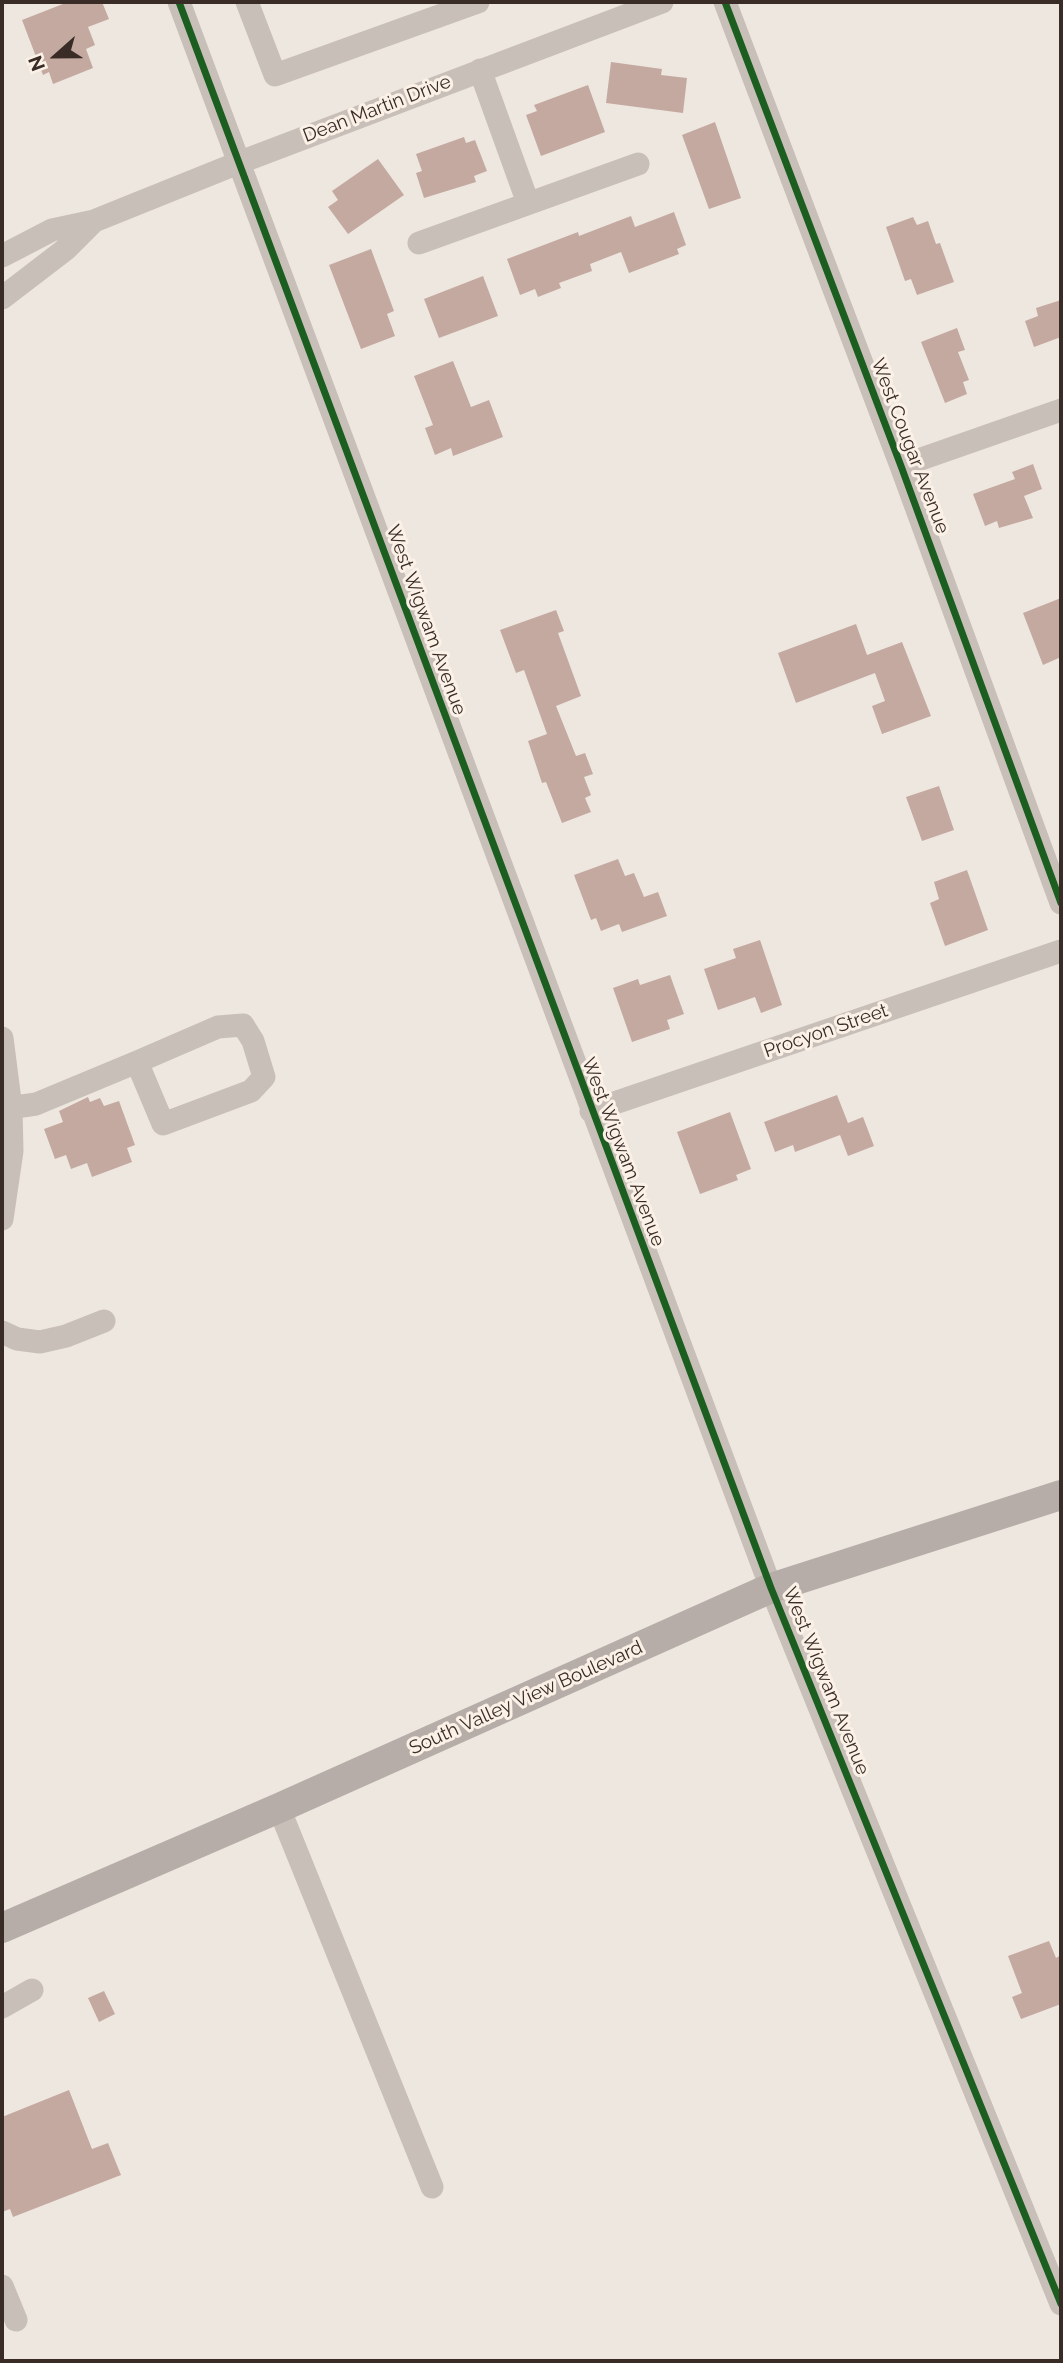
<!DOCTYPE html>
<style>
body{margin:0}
#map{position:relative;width:1063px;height:2363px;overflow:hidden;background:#eee7e0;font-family:Raleway,sans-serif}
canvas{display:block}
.frame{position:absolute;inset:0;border:4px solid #392c27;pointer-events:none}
.north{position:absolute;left:21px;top:21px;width:70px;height:70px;-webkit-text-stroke:5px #fbf1e7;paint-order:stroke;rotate:249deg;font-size:19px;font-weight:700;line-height:28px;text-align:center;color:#392c27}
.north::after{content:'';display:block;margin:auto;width:24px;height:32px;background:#392c27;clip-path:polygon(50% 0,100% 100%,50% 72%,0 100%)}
</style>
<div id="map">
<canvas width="1063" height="2363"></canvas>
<div class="frame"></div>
<div class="north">N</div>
</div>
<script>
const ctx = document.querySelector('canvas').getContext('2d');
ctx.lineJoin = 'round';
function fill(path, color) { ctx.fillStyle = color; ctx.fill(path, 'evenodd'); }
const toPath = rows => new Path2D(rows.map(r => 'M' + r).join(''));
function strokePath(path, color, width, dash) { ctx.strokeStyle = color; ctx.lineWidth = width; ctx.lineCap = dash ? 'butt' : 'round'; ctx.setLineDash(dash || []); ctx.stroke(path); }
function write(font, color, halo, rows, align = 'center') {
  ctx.font = font + ' Raleway,sans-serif'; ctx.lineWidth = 6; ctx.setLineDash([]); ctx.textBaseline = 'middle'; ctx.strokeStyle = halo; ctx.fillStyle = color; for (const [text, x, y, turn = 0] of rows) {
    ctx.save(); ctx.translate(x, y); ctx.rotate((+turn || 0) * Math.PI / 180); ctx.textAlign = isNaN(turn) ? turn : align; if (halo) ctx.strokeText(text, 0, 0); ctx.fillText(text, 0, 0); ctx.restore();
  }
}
const building = toPath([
 [68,2,102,2,109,19,88,27,95,45,86,49,93,68,53,84,49,72,43,75,22,20],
 [611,62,662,69,661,75,687,78,683,113,606,103],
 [588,85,605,132,541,156,526,115,537,111,534,105],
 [715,122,741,198,709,209,682,135],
 [464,137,466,143,475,140,487,171,474,176,476,182,424,198,416,173,422,171,416,154],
 [378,159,404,195,348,234,328,207,338,200,332,191],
 [674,212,686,245,677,249,679,254,629,273,621,252,590,264,592,271,559,283,561,288,538,297,535,289,520,295,507,259,578,232,579,236,631,216,635,227],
 [913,217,917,225,928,221,936,244,940,243,954,282,917,295,911,279,905,281,886,227],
 [371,249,394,311,387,314,395,336,361,349,329,265],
 [483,276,498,316,439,338,424,299],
 [1061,300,1061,337,1034,347,1025,321,1038,316,1036,308],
 [957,328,965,350,958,352,969,380,963,382,967,394,945,403,921,342],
 [453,361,471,407,489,400,503,437,453,456,451,448,435,455,425,428,433,425,414,376],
 [1033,464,1042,489,1024,496,1033,518,999,528,997,521,985,526,973,494,1015,479,1012,472],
 [1061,598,1061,657,1043,665,1023,613],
 [556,610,564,631,558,633,581,696,556,706,576,756,585,753,593,774,584,777,591,795,585,798,591,812,562,823,546,782,542,783,528,741,547,734,524,670,516,673,500,630],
 [856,624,867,655,902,642,931,716,882,734,872,706,885,701,875,673,796,703,778,653],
 [939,786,954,830,922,841,906,797],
 [618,859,625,876,634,873,644,897,658,892,667,916,622,932,619,924,601,931,596,918,591,920,574,875],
 [967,870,988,930,945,946,930,903,939,899,934,882],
 [760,940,782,1005,761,1013,755,997,718,1010,704,969,736,958,733,949],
 [670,975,684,1014,667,1020,670,1029,632,1042,613,988,638,979,640,985],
 [837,1095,848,1123,863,1117,874,1146,848,1156,840,1135,795,1152,793,1145,775,1152,764,1122],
 [88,1097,90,1102,100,1098,104,1106,119,1101,135,1145,127,1148,132,1162,92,1177,87,1163,71,1169,66,1155,55,1159,44,1129,63,1122,59,1111],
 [730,1112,751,1169,736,1175,738,1180,700,1194,677,1132],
 [1049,1941,1056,1958,1061,1955,1061,2004,1021,2019,1012,1997,1022,1993,1008,1956],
 [104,1991,115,2014,99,2022,88,1998],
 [69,2090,92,2149,108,2143,121,2175,13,2217,10,2209,2,2212,2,2117]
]);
const minor = toPath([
 [179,2,771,1588,1061,2304],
 [247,2,275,75,478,2],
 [725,2,901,466,1061,903],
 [480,70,528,203],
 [419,243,638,164],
 [2,256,52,230,94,221,238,163,662,2],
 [2,298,66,249,94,221],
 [901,466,1061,410],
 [2,1038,11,1108,12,1151,2,1219],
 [2,1109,36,1104,137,1062,218,1027,243,1025,253,1041,264,1077,251,1091,163,1124,137,1062],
 [591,1111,1061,951],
 [2,1332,17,1339,40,1342,66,1336,104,1321],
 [279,1808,432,2187],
 [2,2007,32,1990],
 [2,2286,16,2320]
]);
const major = toPath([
 [2,1928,279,1808,771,1588,1061,1495]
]);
const cycleway = toPath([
 [179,2,771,1588,1061,2304],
 [725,2,901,466,1061,903]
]);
const streetNames = [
 ["Dean Martin Drive",377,109,-21],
 ["West Cougar Avenue",910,446,69],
 ["West Wigwam Avenue",426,620,70],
 ["Procyon Street",826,1031,-19],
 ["West Wigwam Avenue",623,1152,69],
 ["West Wigwam Avenue",826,1681,68],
 ["South Valley View Boulevard",526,1698,-24]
];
fill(building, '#c4a9a0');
strokePath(minor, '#c8bfb9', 23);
strokePath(major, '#b6ada8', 30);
strokePath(cycleway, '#1b5e20', 7);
write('19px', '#392c27', '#fbf1e7', streetNames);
</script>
